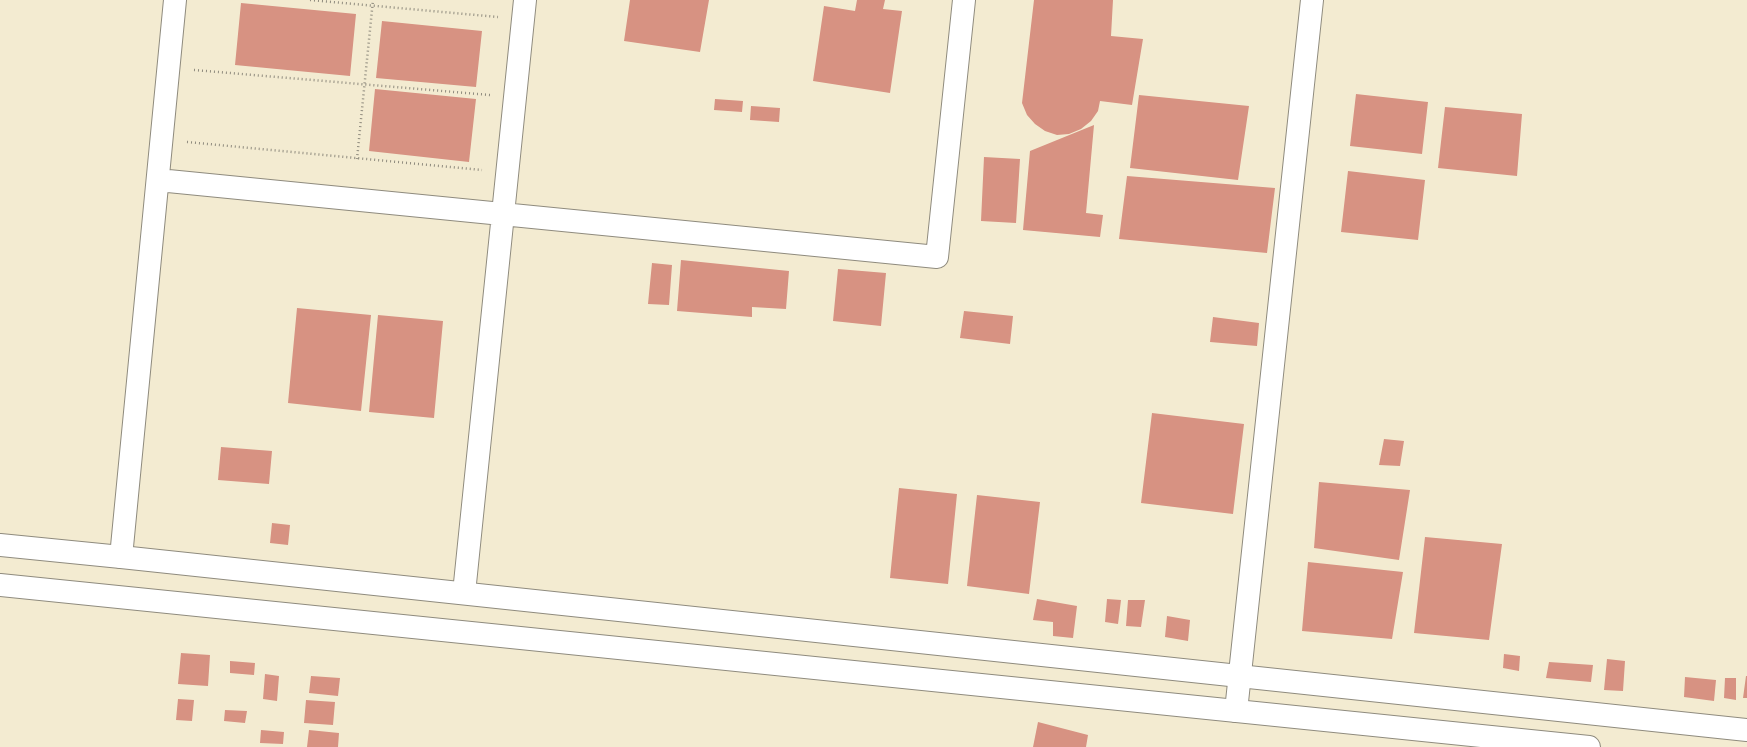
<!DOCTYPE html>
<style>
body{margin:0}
canvas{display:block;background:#f3ebd1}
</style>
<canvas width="1747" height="747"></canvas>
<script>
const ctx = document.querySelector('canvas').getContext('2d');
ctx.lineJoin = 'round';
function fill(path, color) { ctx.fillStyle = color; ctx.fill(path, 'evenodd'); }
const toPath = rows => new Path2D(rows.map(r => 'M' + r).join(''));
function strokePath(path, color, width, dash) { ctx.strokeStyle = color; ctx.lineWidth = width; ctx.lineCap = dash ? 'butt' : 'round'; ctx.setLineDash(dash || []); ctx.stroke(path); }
const building = toPath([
 [630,0,709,0,700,52,624,41],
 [857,0,885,0,883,9,902,11,890,93,813,81,824,6,855,11],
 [1034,0,1113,0,1111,36,1143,39,1132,105,1100,101,1098,111,1091,121,1081,129,1069,134,1057,135,1045,131,1035,124,1027,115,1022,103],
 [241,3,356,14,350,76,235,65],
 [382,21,482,31,476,87,376,78],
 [375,89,476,99,469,162,369,151],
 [1356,94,1428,102,1422,154,1350,146],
 [1139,95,1249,106,1238,180,1130,168],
 [715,99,743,101,742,112,714,110],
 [751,106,780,108,779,122,750,120],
 [1445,107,1522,114,1517,176,1438,168],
 [1094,125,1086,213,1103,215,1100,237,1023,230,1030,151],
 [984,157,1020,159,1016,223,981,221],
 [1348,171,1425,180,1418,240,1341,232],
 [1127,176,1275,188,1267,253,1119,239],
 [681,260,789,271,786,309,752,307,752,317,677,311],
 [652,263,672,265,669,305,648,304],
 [838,269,886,273,881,326,833,321],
 [297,308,371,315,361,411,288,403],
 [964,311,1013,316,1010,344,960,338],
 [378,315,443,321,434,418,369,412],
 [1213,317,1259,323,1257,346,1210,342],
 [1152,413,1244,424,1233,514,1141,503],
 [1384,439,1404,441,1400,466,1379,465],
 [221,447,272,451,269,484,218,480],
 [1319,482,1410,490,1399,560,1314,548],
 [899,488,957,494,948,584,890,578],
 [977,495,1040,502,1029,594,967,586],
 [272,523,290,525,288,545,270,543],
 [1425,537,1502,544,1489,640,1414,633],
 [1308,562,1403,572,1392,639,1302,631],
 [1037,599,1077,606,1073,638,1053,636,1053,622,1033,620],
 [1107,599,1121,600,1118,624,1105,622],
 [1128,600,1145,600,1141,627,1126,626],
 [1167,616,1190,620,1188,641,1165,637],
 [181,653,210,655,208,686,178,684],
 [1504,654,1520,656,1519,671,1503,668],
 [1607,659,1625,661,1623,691,1604,690],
 [230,661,255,663,254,675,230,673],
 [1549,662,1593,665,1591,682,1546,678],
 [265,674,279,676,277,701,263,699],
 [311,676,340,678,338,696,309,693],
 [1746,676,1747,676,1747,698,1743,698],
 [1685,677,1716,680,1714,701,1684,697],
 [1725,678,1736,678,1736,700,1724,698],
 [178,699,194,700,192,721,176,720],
 [306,700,335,702,333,725,304,723],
 [225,710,247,711,245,723,224,721],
 [1038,722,1088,735,1086,747,1033,747],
 [261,730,284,732,283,744,260,743],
 [309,730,339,733,338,747,307,747]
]);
const path = toPath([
 [310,0,498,17],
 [194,70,490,95],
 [187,142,482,170],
 [357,159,373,0]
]);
const street = toPath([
 [158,180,937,257,964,0],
 [121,557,175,0],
 [464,593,525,0],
 [1236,711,1312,0]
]);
const secondary = toPath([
 [0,545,121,557,1747,730],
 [0,585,1589,747]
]);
fill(building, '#d79282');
strokePath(street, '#8f8b7e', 24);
strokePath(secondary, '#8f8b7e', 24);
strokePath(path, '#8f8b7e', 2.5, [1, 3]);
strokePath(street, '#fff', 22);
strokePath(secondary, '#fff', 22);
</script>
